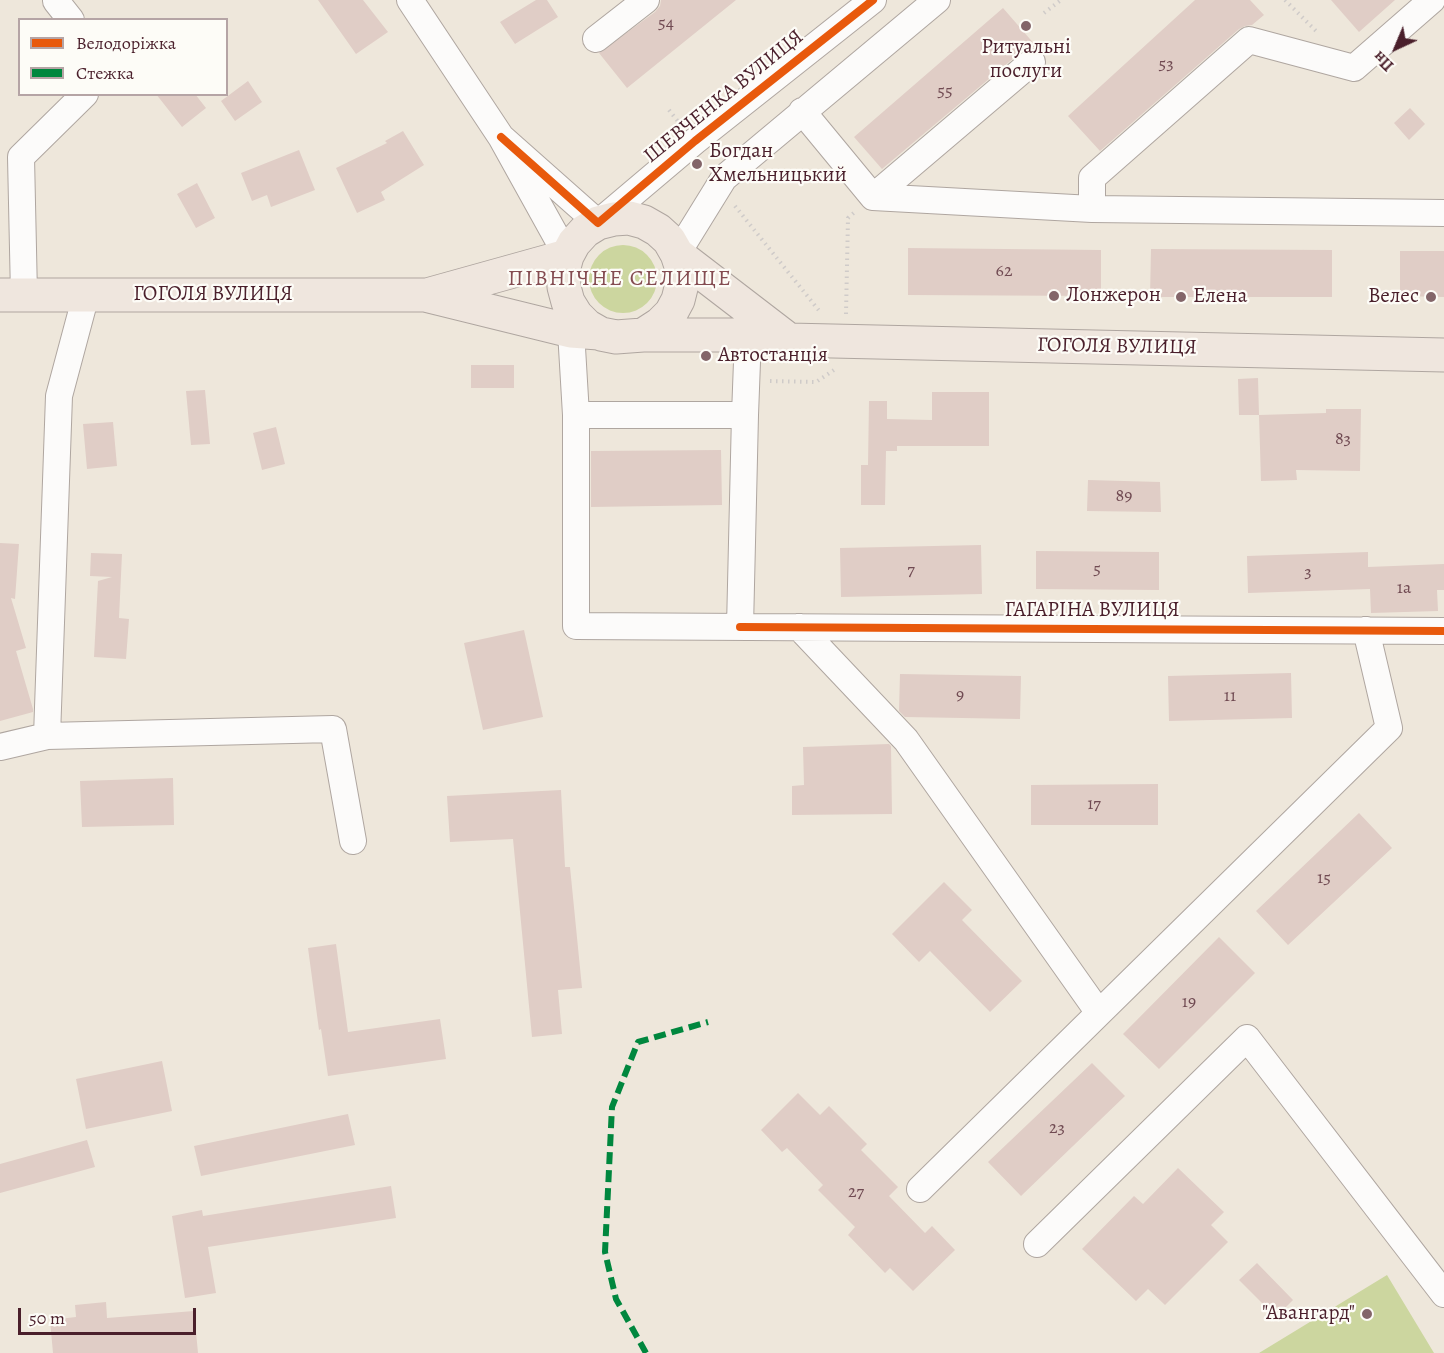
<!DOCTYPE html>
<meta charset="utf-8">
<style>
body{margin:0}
#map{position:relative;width:1444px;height:1353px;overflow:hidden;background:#eee7db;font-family:Alegreya,serif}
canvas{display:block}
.legend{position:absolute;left:18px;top:18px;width:210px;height:78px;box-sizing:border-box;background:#fdfcf7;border:2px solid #b5a4a5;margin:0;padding:8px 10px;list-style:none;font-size:18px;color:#4a1f2b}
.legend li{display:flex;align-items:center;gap:12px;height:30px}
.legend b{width:30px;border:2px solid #b5a4a5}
.north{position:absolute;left:1366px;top:18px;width:60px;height:60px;-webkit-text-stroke:4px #fdfcf7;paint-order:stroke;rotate:224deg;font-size:16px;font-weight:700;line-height:24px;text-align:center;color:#4a1f2b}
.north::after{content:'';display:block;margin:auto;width:21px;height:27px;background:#4a1f2b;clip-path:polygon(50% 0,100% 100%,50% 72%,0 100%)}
.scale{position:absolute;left:18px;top:1308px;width:178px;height:27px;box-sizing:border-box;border:3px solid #4a1f2b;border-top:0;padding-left:8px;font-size:18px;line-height:21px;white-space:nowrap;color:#4a1f2b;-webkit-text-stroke:4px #fdfcf7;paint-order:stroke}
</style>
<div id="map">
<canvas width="1444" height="1353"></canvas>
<ul class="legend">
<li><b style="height:8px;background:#e8590c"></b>Велодоріжка</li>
<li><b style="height:8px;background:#00873e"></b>Стежка</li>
</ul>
<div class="north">Пн</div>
<div class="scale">50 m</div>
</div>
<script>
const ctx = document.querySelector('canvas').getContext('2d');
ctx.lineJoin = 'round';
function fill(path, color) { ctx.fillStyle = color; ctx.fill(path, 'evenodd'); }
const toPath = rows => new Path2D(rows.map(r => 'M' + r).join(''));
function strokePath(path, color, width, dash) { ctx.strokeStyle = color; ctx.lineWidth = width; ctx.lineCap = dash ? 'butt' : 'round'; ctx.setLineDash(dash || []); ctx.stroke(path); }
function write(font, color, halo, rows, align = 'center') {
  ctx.font = font + ' Alegreya,serif'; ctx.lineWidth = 4.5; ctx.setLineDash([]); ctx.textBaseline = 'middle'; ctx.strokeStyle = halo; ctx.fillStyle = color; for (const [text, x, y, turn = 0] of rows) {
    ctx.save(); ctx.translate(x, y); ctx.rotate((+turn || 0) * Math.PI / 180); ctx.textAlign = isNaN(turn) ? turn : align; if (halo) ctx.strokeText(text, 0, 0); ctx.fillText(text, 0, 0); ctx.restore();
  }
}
const green = toPath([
 '589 279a34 34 0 1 1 68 0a34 34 0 1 1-68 0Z',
 [1387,1275,1434,1353,1259,1353]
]);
const building = toPath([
 [318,0,363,0,388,32,356,54],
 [536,0,547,0,558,17,515,44,500,22],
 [661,0,736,0,627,88,599,53,655,12,660,6],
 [1195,0,1250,0,1264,15,1252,25,1245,26,1239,29,1100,151,1068,116],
 [1331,0,1395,0,1359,32],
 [1003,8,1036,46,1022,51,882,169,854,137],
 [248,81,262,102,235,121,221,101],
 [156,94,195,94,206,108,182,127],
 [1410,108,1425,124,1409,140,1394,123],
 [403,131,424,165,381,192,385,200,357,213,336,168,387,143,385,141],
 [299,150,315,190,271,207,267,195,252,201,241,173],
 [197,183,215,218,196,228,177,194],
 [908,248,1101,250,1101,296,908,295],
 [1151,249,1332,250,1332,297,1150,297],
 [1400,251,1444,251,1444,297,1400,296],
 [471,365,514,365,514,388,471,388],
 [1258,378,1259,415,1239,415,1238,379],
 [205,390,210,444,191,445,186,391],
 [932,392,989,392,989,446,897,446,897,451,886,451,885,505,861,505,861,465,868,465,869,401,887,401,887,419,932,420],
 [1326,409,1361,409,1360,471,1296,470,1297,480,1261,481,1259,415,1326,413],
 [113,422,117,466,87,469,83,424],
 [276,427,285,464,262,470,253,433],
 [721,450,722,505,591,507,591,451],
 [1088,480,1160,482,1161,512,1087,511],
 [0,543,19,544,15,599,11,598,26,648,16,651,33,709,33,712,0,721],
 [981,545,982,594,841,597,840,548],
 [1036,551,1159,552,1159,590,1036,589],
 [1368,552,1368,567,1444,564,1444,590,1437,590,1438,611,1371,613,1370,589,1248,593,1247,556],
 [91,553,122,554,119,618,129,619,126,659,94,657,98,581,112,577,90,576],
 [524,630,543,717,483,730,464,643],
 [1291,673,1292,718,1169,721,1168,676],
 [900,674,1021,676,1020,719,905,717,899,711],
 [889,744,891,746,892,814,792,815,792,786,804,785,803,747],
 [173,778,174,825,82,827,80,781],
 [1158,784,1158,825,1031,825,1031,785],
 [561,790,565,867,570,867,582,988,558,990,562,1034,532,1037,513,839,450,842,447,796],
 [1359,813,1392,848,1288,945,1256,911],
 [944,882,972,910,962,920,1022,981,990,1012,930,951,919,962,892,934],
 [1219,937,1255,973,1159,1069,1123,1034],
 [336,944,348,1032,440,1019,446,1059,328,1076,321,1029,319,1030,308,948],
 [162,1061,172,1111,86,1129,76,1079],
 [1092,1063,1125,1096,1021,1196,988,1162],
 [798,1093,820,1115,829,1106,867,1144,861,1150,898,1187,889,1196,925,1233,932,1226,955,1250,913,1291,890,1268,885,1273,848,1235,855,1227,818,1190,823,1185,787,1148,782,1152,761,1130],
 [348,1114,355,1145,201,1176,194,1146],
 [87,1140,95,1167,0,1193,0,1164],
 [1178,1168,1224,1212,1211,1225,1228,1242,1165,1305,1148,1289,1136,1301,1082,1249,1134,1196,1143,1204],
 [391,1186,396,1218,208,1247,216,1293,185,1298,172,1216,202,1210,203,1216],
 [1257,1263,1293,1300,1276,1317,1239,1280],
 [106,1302,107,1318,194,1311,198,1353,53,1353,50,1320,76,1317,75,1305]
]);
const path = toPath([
 [1285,0,1317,32],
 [1044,13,1061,0],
 [669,110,680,124],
 [735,206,821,313],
 [846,314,848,218,856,211],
 [770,381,816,382,834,370]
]);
const minor = toPath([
 [410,0,501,137,567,256],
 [56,1,71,20],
 [596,39,646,0],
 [802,111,873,197,1092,209,1444,213],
 [501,137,598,223,695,141,873,0],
 [873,197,1032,62],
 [1092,209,1092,178,1249,40,1354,68,1432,0],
 [677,254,724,178,937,0],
 [24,295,21,157,85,94],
 [571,331,576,415,745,415,748,335],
 [576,415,576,626,1444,631],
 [740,627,745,415],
 [799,627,906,740,1099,1013],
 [47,736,59,396,86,295],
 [0,747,47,736,333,729,353,841],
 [920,1189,1389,728,1366,630],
 [1037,1244,1247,1038,1444,1294]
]);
const major = toPath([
 [677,254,789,340],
 [0,295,425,295,571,331,599,333],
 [427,295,567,256],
 [643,335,660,324,671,313,678,300,682,284,682,269,677,254,669,240,658,230,644,222,629,218,614,219,598,223,585,231,574,243,567,256,563,271,564,287,568,302,576,315,587,326,601,334,616,337,643,335,748,335,789,340,1444,355]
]);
const quiet = toPath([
 [646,1353,616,1299,605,1252,612,1107,638,1042,708,1022]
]);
const cycleway = toPath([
 [501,137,598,223,695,141,873,0],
 [740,627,1444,631]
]);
const markers = [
 [1026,26,6,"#836569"],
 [697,164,6,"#836569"],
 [1054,296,6,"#836569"],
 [1181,297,6,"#836569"],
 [1431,297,6,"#836569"],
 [706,356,6,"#836569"],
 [1367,1314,6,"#836569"]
];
const numberNames = [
 ["54",666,24],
 ["53",1166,65],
 ["55",945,92],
 ["62",1004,272],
 ["83",1343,440],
 ["89",1124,497],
 ["5",1097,570],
 ["7",911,571],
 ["3",1308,573],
 ["1а",1404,589],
 ["9",960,696],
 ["11",1230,697],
 ["17",1094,805],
 ["15",1324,879],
 ["19",1189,1003],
 ["23",1057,1129],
 ["27",856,1193]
];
const poiNames = [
 ["Ритуальні",1026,48,"center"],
 ["послуги",1026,72,"center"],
 ["Богдан",709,152],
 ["Хмельницький",709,176],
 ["Лонжерон",1066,296],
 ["Елена",1193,297],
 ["Велес",1419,297,"right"],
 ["Автостанція",718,356],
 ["\"Авангард\"",1355,1314,"right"]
];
const streetNames = [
 ["ШЕВЧЕНКА ВУЛИЦЯ",724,97,-39],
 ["ГОГОЛЯ ВУЛИЦЯ",213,295],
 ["ГОГОЛЯ ВУЛИЦЯ",1117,347,1],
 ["ГАГАРІНА ВУЛИЦЯ",1092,611]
];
const neighbourhoodNames = [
 ["ПІВНІЧНЕ СЕЛИЩЕ",620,280]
];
fill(green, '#ccd69f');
fill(building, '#e0cdc6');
strokePath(minor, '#afa6a0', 28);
strokePath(major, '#afa6a0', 35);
strokePath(path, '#cfcbc9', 4, [1.5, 4.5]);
strokePath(minor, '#fcfbfa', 26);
strokePath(major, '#efe6de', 33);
strokePath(quiet, '#00873e', 6, [12, 6]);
strokePath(cycleway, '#e8590c', 8);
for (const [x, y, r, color] of markers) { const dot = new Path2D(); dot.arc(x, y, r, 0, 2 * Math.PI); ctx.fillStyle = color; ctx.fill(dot); strokePath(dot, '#fdfcf7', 2); }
write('18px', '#704a52', null, numberNames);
write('21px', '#4a1f2b', '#fdfcf7', poiNames, 'left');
write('21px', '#4a1f2b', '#fdfcf7', streetNames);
ctx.letterSpacing = '1.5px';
write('22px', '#844c51', '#fdfcf7', neighbourhoodNames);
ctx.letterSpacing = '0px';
</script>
